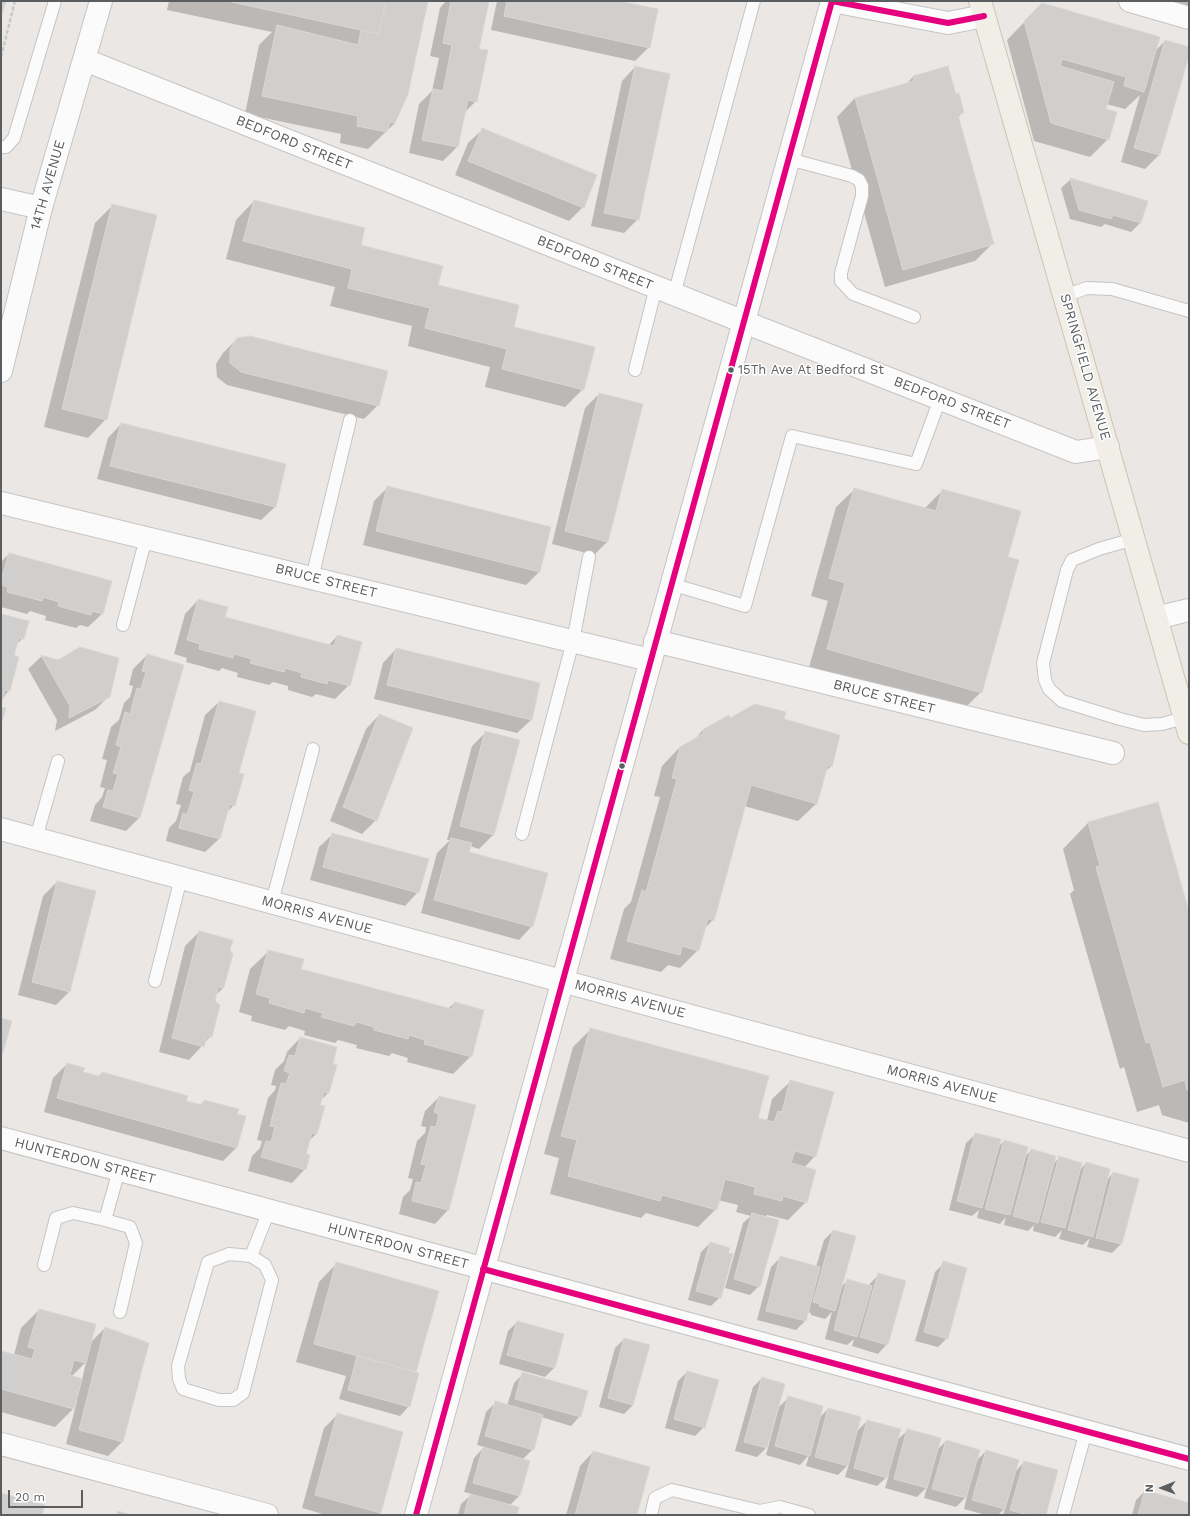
<!DOCTYPE html>
<style>
body{margin:0}
#map{position:relative;width:1190px;height:1516px;overflow:hidden;background:#eae7e4;font-family:"Work Sans",sans-serif}
canvas{display:block}
.frame{position:absolute;inset:0;border:2px solid #5a5e61;pointer-events:none}
.north{position:absolute;left:1142px;top:1468px;width:40px;height:40px;-webkit-text-stroke:3px #fff;paint-order:stroke;rotate:269deg;font-size:11px;font-weight:700;line-height:16px;text-align:center;color:#5a5e61}
.north::after{content:'';display:block;margin:auto;width:14px;height:18px;background:#5a5e61;clip-path:polygon(50% 0,100% 100%,50% 72%,0 100%)}
.scale{position:absolute;left:8px;top:1490px;width:75px;height:18px;box-sizing:border-box;border:2px solid #5a5e61;border-top:0;padding-left:5px;font-size:12px;line-height:14px;white-space:nowrap;color:#5a5e61;-webkit-text-stroke:3px #fff;paint-order:stroke}
</style>
<div id="map">
<canvas width="1190" height="1516"></canvas>
<div class="frame"></div>
<div class="north">N</div>
<div class="scale">20 m</div>
</div>
<script>
const ctx = document.querySelector('canvas').getContext('2d');
ctx.lineJoin = 'round';
function fill(path, color) { ctx.fillStyle = color; ctx.fill(path, 'evenodd'); }
const toPath = rows => new Path2D(rows.map(r => 'M' + r).join(''));
function strokePath(path, color, width, dash) { ctx.strokeStyle = color; ctx.lineWidth = width; ctx.lineCap = dash ? 'butt' : 'round'; ctx.setLineDash(dash || []); ctx.stroke(path); }
function write(font, color, halo, rows, align = 'center') {
  ctx.font = font + ' "Work Sans",sans-serif'; ctx.lineWidth = 3; ctx.setLineDash([]); ctx.textBaseline = 'middle'; ctx.strokeStyle = halo; ctx.fillStyle = color; for (const [text, x, y, turn = 0] of rows) {
    ctx.save(); ctx.translate(x, y); ctx.rotate((+turn || 0) * Math.PI / 180); ctx.textAlign = isNaN(turn) ? turn : align; if (halo) ctx.strokeText(text, 0, 0); ctx.fillText(text, 0, 0); ctx.restore();
  }
}
const shadow = toPath([
 [169,1,427,1,395,123,368,149,340,143,341,134,245,114,259,45,272,32,167,10],
 [446,1,486,1,477,49,476,101,464,113,457,147,443,161,409,153,419,104,432,91,439,58,430,56,440,8],
 [497,1,615,1,649,47,635,61,491,30],
 [1171,1,1189,1,1189,19,1167,12],
 [1042,4,1155,51,1165,41,1189,48,1159,155,1145,169,1121,162,1140,95,1125,109,1106,104,1105,109,1108,139,1090,157,1034,141,1007,40],
 [635,67,638,219,624,233,591,226,622,81],
 [913,77,955,95,963,112,958,118,993,243,975,261,885,287,837,117,855,98,905,85],
 [482,130,583,207,569,221,455,175,468,143],
 [1070,180,1147,202,1140,223,1131,232,1105,224,1101,227,1070,219,1061,188],
 [254,201,360,246,513,327,583,389,565,407,485,387,490,367,408,346,412,326,330,306,335,287,226,259,236,220],
 [113,205,106,419,88,438,44,427,95,223],
 [237,339,378,405,364,419,227,385,217,377,216,364,223,353],
 [599,394,608,541,594,555,552,544,585,408],
 [121,424,275,507,261,520,97,479,108,438],
 [388,487,540,571,526,585,363,545,374,501],
 [855,489,924,509,943,490,1006,557,981,692,963,710,809,667,828,601,811,596,836,507],
 [9,554,102,614,88,627,80,625,76,628,45,620,46,616,30,611,27,614,1,607,1,562],
 [198,600,224,617,328,646,337,636,349,685,335,699,316,694,312,697,288,690,288,686,273,682,269,685,237,677,238,673,222,668,219,671,186,662,187,658,174,654,185,614],
 [1,615,23,638,16,645,13,656,9,690,1,701],
 [396,649,531,720,517,733,374,699,383,663],
 [147,655,140,817,126,831,90,821,95,805,102,797,105,788,100,787,107,760,102,759,111,727,119,720,124,703,130,697,133,686,129,685,133,669],
 [42,656,59,661,109,696,95,710,55,731,57,720,28,669],
 [219,702,238,773,234,805,226,813,219,839,205,852,166,841,169,828,176,821,181,805,176,804,183,777,190,771,205,715],
 [379,715,376,820,362,834,330,821,366,729],
 [728,716,730,719,782,720,831,766,825,772,817,803,798,821,744,806,713,920,704,929,698,950,680,968,668,965,661,972,610,959,624,909,631,902,660,797,654,796,662,766,680,747,694,740,702,731],
 [486,732,518,741,493,835,479,849,470,846,468,853,532,926,519,940,421,913,437,853,450,840,447,840,472,746],
 [1088,823,1189,916,1189,1123,1162,1115,1159,1105,1137,1112,1124,1067,1120,1069,1070,894,1074,890,1063,849],
 [333,834,418,892,405,906,310,880,319,847],
 [57,882,70,991,56,1005,18,995,43,896],
 [199,932,229,950,224,987,216,995,211,1036,189,1060,159,1052,185,946],
 [269,951,300,970,448,1009,454,1003,471,1056,453,1074,407,1062,408,1058,392,1053,389,1056,356,1048,357,1045,338,1040,335,1043,304,1035,305,1031,289,1026,285,1030,251,1021,252,1016,239,1012,250,969],
 [591,1029,757,1118,767,1121,772,1099,791,1081,815,1156,804,1168,806,1202,788,1220,767,1215,765,1217,759,1286,750,1295,725,1288,743,1223,751,1216,736,1212,738,1205,718,1200,716,1209,698,1227,646,1213,641,1218,550,1194,559,1158,544,1154,573,1047],
 [300,1038,331,1065,336,1066,328,1093,321,1100,319,1106,323,1107,316,1134,309,1141,305,1155,305,1169,292,1183,248,1171,252,1156,260,1148,262,1141,257,1140,268,1098,275,1090,276,1086,271,1085,275,1070,284,1061,287,1052],
 [67,1064,82,1073,98,1077,102,1073,199,1106,204,1101,236,1114,236,1148,223,1161,44,1112,53,1078],
 [439,1097,475,1106,448,1210,435,1224,399,1214,403,1197,410,1190,413,1179,408,1178,417,1141,425,1133,426,1127,421,1126,425,1111],
 [976,1134,997,1148,1004,1141,1025,1157,1031,1150,1053,1164,1059,1158,1079,1171,1086,1163,1107,1180,1113,1173,1138,1179,1121,1244,1112,1253,1087,1247,1090,1238,1083,1245,1059,1239,1062,1230,1055,1237,1033,1231,1034,1225,1028,1231,1004,1225,1006,1217,1000,1224,977,1218,979,1210,972,1216,949,1210,966,1143],
 [833,1231,841,1287,848,1280,868,1286,878,1275,887,1344,878,1354,852,1346,854,1339,847,1345,825,1339,832,1312,825,1319,811,1315,811,1313,807,1312,805,1321,796,1330,757,1320,771,1267,780,1258,816,1267,824,1240],
 [710,1243,727,1254,720,1297,711,1306,688,1300,701,1252],
 [337,1263,438,1292,414,1373,409,1406,400,1416,339,1399,346,1376,296,1362,319,1282],
 [944,1263,947,1338,938,1347,915,1341,935,1272],
 [39,1310,90,1343,105,1328,148,1344,122,1442,108,1456,66,1444,77,1401,75,1401,73,1409,55,1427,1,1412,1,1352,14,1355,21,1328],
 [86,1362,82,1380,71,1377],
 [517,1322,554,1368,545,1377,499,1364,508,1331],
 [624,1339,633,1405,624,1414,599,1407,615,1348],
 [687,1372,704,1427,695,1436,665,1428,678,1381],
 [523,1374,580,1416,571,1426,541,1417,533,1449,522,1460,520,1495,509,1506,516,1515,458,1515,461,1504,472,1494,464,1492,474,1458,484,1447,477,1445,486,1412,495,1403,507,1406,514,1383],
 [762,1378,766,1448,757,1457,735,1451,753,1387],
 [789,1397,819,1418,828,1409,856,1432,867,1421,896,1441,908,1430,936,1451,946,1441,975,1462,986,1451,1015,1472,1024,1462,1044,1515,1003,1515,1005,1508,998,1515,986,1515,964,1509,967,1496,956,1507,924,1498,927,1487,917,1497,885,1488,889,1475,877,1486,845,1477,849,1464,838,1475,806,1466,809,1455,800,1465,766,1455,779,1407],
 [338,1414,380,1513,378,1515,326,1515,302,1508,324,1428],
 [593,1452,636,1515,566,1515,580,1466],
 [1145,1491,1189,1504,1188,1515,1132,1515,1136,1500]
]);
const building = toPath([
 [1,1,6,1,1,17,1,1],
 [227,1,386,1,379,34,227,1],
 [386,1,428,1,408,94,395,123,390,122,387,132,357,126,358,116,262,96,277,25,358,45,361,30,379,34,386,1],
 [451,1,489,1,479,49,488,50,477,102,468,100,458,147,422,140,433,89,443,91,452,45,443,43,451,1],
 [507,1,619,1,658,9,650,48,504,16,507,1],
 [1042,3,1160,37,1144,92,1124,86,1126,77,1062,59,1060,66,1114,82,1106,109,1117,112,1109,140,1051,123,1024,21,1042,3],
 [1165,40,1189,47,1189,56,1160,155,1134,148,1165,40],
 [635,66,670,74,639,220,604,213,635,66],
 [948,66,956,94,959,93,964,113,958,115,994,244,903,270,855,98,914,81,913,76,948,66],
 [482,128,597,175,584,208,468,161,482,128],
 [1070,178,1148,201,1141,223,1113,215,1111,219,1079,210,1070,178],
 [254,200,365,228,361,245,443,266,438,285,519,305,514,327,595,347,584,390,502,369,507,349,425,328,430,308,348,288,352,269,243,241,254,200],
 [112,204,157,215,107,420,62,409,112,204],
 [250,336,388,371,379,406,241,372,230,363,230,350,237,338,250,336],
 [599,393,643,404,608,542,565,531,599,393],
 [121,423,286,464,276,507,110,466,121,423],
 [387,486,551,527,540,572,376,531,387,486],
 [854,488,936,511,942,489,1021,511,1008,557,1019,560,982,693,827,649,845,583,829,578,854,488],
 [9,553,112,581,103,614,92,611,91,615,58,606,59,602,43,597,42,601,7,592,8,587,1,585,1,580,9,553],
 [198,599,228,607,225,617,334,646,337,635,362,642,350,686,328,680,327,684,301,677,302,673,285,668,284,672,250,663,252,659,234,654,233,658,199,649,200,644,187,640,198,599],
 [1,614,29,621,24,639,19,638,14,655,19,657,10,691,5,690,1,705,1,614],
 [80,647,119,658,110,697,69,718,70,706,41,655,58,660,80,647],
 [396,648,540,683,532,720,387,685,396,648],
 [147,654,184,665,140,818,103,807,108,790,113,791,118,774,113,773,121,747,116,745,125,712,130,714,137,688,141,689,146,672,142,671,147,654],
 [219,701,256,711,239,773,244,774,235,806,230,804,220,839,179,828,183,813,187,815,194,792,189,790,197,763,201,764,219,701],
 [755,704,786,712,784,719,840,735,832,767,828,765,817,804,751,785,714,921,708,919,699,951,682,946,680,955,627,941,642,890,646,892,677,779,672,778,680,747,704,733,702,730,729,715,730,718,755,704],
 [1,707,6,708,1,725,1,707],
 [379,714,413,728,377,821,343,807,379,714],
 [485,731,520,740,494,835,460,826,485,731],
 [1158,802,1189,912,1189,1090,1187,1090,1185,1080,1163,1087,1150,1042,1146,1043,1096,867,1100,866,1088,822,1158,802],
 [332,833,429,859,419,893,323,867,332,833],
 [451,838,472,843,469,852,548,873,533,927,434,900,451,838],
 [57,881,96,891,70,992,32,982,57,881],
 [199,931,233,940,230,950,233,954,224,987,218,988,215,1001,220,1005,212,1037,207,1037,204,1047,172,1038,199,931],
 [268,950,304,959,301,969,452,1009,454,1002,484,1010,472,1057,424,1044,425,1040,409,1035,408,1039,374,1030,374,1027,356,1022,354,1026,321,1017,323,1013,305,1008,304,1013,269,1003,270,998,256,994,268,950],
 [1,1018,12,1021,1,1059,1,1018],
 [590,1028,769,1076,758,1118,774,1122,778,1111,782,1112,790,1080,834,1092,816,1157,795,1151,791,1163,816,1170,807,1203,783,1196,782,1201,754,1194,755,1187,725,1179,717,1210,662,1195,660,1201,568,1176,577,1140,561,1136,590,1028],
 [300,1037,337,1047,333,1064,337,1065,329,1093,324,1092,320,1105,325,1106,317,1134,312,1133,306,1154,310,1155,306,1170,261,1157,266,1141,271,1142,275,1127,270,1126,281,1083,286,1084,290,1073,284,1071,289,1055,295,1056,300,1037],
 [67,1063,85,1068,83,1072,101,1077,102,1072,188,1096,186,1101,202,1105,204,1100,239,1109,237,1114,246,1116,237,1148,57,1098,67,1063],
 [439,1096,476,1105,449,1210,412,1201,416,1182,421,1183,426,1165,421,1164,431,1126,436,1127,439,1114,434,1112,439,1096],
 [975,1133,1001,1139,982,1208,957,1201,975,1133],
 [1004,1140,1028,1147,1010,1215,985,1209,1004,1140],
 [1031,1149,1056,1156,1038,1223,1013,1216,1031,1149],
 [1059,1156,1082,1163,1065,1228,1041,1222,1059,1156],
 [1086,1162,1110,1169,1093,1237,1068,1230,1086,1162],
 [1113,1172,1139,1179,1122,1244,1096,1238,1113,1172],
 [752,1213,779,1220,760,1287,734,1279,752,1213],
 [833,1230,856,1236,835,1311,819,1306,820,1304,813,1302,833,1230],
 [710,1242,730,1248,728,1253,733,1254,721,1298,696,1291,710,1242],
 [780,1256,820,1267,806,1321,766,1311,780,1256],
 [943,1261,967,1268,948,1339,924,1332,943,1261],
 [336,1262,439,1291,416,1372,314,1344,336,1262],
 [878,1273,906,1281,888,1345,860,1337,878,1273],
 [847,1279,872,1286,857,1337,834,1330,847,1279],
 [39,1309,96,1324,86,1363,74,1360,70,1375,82,1379,74,1409,1,1389,1,1351,32,1359,35,1349,28,1347,39,1309],
 [517,1321,564,1334,555,1368,507,1355,517,1321],
 [105,1327,149,1343,123,1442,79,1430,105,1327],
 [624,1338,650,1345,633,1405,608,1398,624,1338],
 [357,1356,419,1373,410,1407,348,1390,357,1356],
 [687,1371,719,1380,705,1428,674,1419,687,1371],
 [522,1372,588,1391,581,1417,515,1399,522,1372],
 [762,1377,785,1384,767,1448,744,1442,762,1377],
 [788,1396,823,1406,810,1456,775,1446,788,1396],
 [495,1401,543,1415,534,1450,485,1436,495,1401],
 [828,1408,861,1417,848,1466,815,1457,828,1408],
 [337,1413,403,1432,381,1513,315,1495,337,1413],
 [867,1420,901,1429,887,1478,854,1468,867,1420],
 [907,1429,941,1438,927,1488,894,1479,907,1429],
 [946,1440,980,1450,966,1498,932,1489,946,1440],
 [483,1447,530,1461,520,1496,473,1483,483,1447],
 [986,1450,1019,1460,1005,1509,972,1500,986,1450],
 [593,1451,650,1467,637,1515,575,1515,593,1451],
 [1024,1461,1058,1470,1046,1515,1028,1515,1010,1510,1024,1461],
 [1145,1490,1189,1503,1189,1515,1138,1515,1145,1490],
 [1,1493,45,1505,42,1515,1,1515,1,1493],
 [470,1494,519,1507,517,1515,464,1515,470,1494],
 [118,1511,131,1515,117,1515,118,1511]
]);
const path = toPath([
 [1,57,15,1]
]);
const service = toPath([
 [1,147,6,147,14,138,55,1],
 [789,159,852,176,859,180,862,186,862,196,841,273,841,281,853,294,914,317],
 [674,295,754,1],
 [1064,296,1087,288,1112,289,1189,311],
 [635,370,656,287],
 [1134,539,1099,549,1072,560,1067,570,1043,663,1045,680,1049,689,1062,701,1120,719,1144,725,1162,724,1184,718],
 [312,578,350,420],
 [671,584,745,606,792,436,916,464,940,399],
 [123,625,146,538],
 [522,834,573,641,589,557],
 [36,838,58,761],
 [272,902,313,749],
 [155,981,181,878],
 [119,1170,105,1220,130,1227,136,1243,120,1312],
 [229,1254,251,1256,265,1265,272,1280,243,1393,233,1400,219,1400,183,1389,179,1379,178,1366,208,1262,229,1254],
 [251,1256,269,1211],
 [44,1265,56,1218,73,1213,105,1220],
 [651,1515,655,1498,672,1490,760,1511,780,1507,809,1515],
 [1063,1515,1086,1431]
]);
const minor = toPath([
 [832,1,948,23,984,16],
 [1130,1,1189,18],
 [85,60,744,322,1076,452,1108,447],
 [1,199,41,208],
 [1,371,41,208,101,1],
 [1,503,650,660],
 [1156,618,1189,610],
 [655,641,1113,753],
 [1,829,1189,1151],
 [1,1138,1189,1459],
 [416,1515,832,1]
]);
const secondary = toPath([
 [1,1444,267,1515]
]);
const primary = toPath([
 [980,1,1189,733]
]);
const bus1 = toPath([
 [832,1,948,23,984,16],
 [483,1269,1189,1459],
 [416,1515,832,1]
]);
const markers = [
 [731,370,3.5,"#5a5e61"],
 [622,766,3.5,"#5a5e61"]
];
const busNames = [
 ["15Th Ave At Bedford St",738,370]
];
const streetNames = [
 ["BEDFORD STREET",294,143,22],
 ["14TH AVENUE",48,185,-74],
 ["BEDFORD STREET",595,263,22],
 ["SPRINGFIELD AVENUE",1085,367,74],
 ["BEDFORD STREET",952,403,21],
 ["BRUCE STREET",326,581,14],
 ["BRUCE STREET",884,697,14],
 ["MORRIS AVENUE",317,915,15],
 ["MORRIS AVENUE",630,999,15],
 ["MORRIS AVENUE",942,1084,15],
 ["HUNTERDON STREET",85,1161,15],
 ["HUNTERDON STREET",398,1246,15]
];
fill(shadow, '#0003');
fill(building, '#d1cfcd');
strokePath(building, '#d9d6d4', 1);
strokePath(service, '#c5c5c5', 14);
strokePath(minor, '#c5c5c5', 24);
strokePath(secondary, '#c5c5c5', 24);
strokePath(primary, '#d0c3b4', 24);
strokePath(path, '#c5cac7', 2.5, [4, 2]);
strokePath(service, '#fcfbfb', 12);
strokePath(minor, '#fcfbfb', 22);
strokePath(secondary, '#fcfbfb', 22);
strokePath(primary, '#f1ede7', 22);
strokePath(bus1, '#e5007d', 6);
for (const [x, y, r, color] of markers) { const dot = new Path2D(); dot.arc(x, y, r, 0, 2 * Math.PI); ctx.fillStyle = color; ctx.fill(dot); strokePath(dot, '#fff', 1.5); }
write('13px', '#5a5e61', '#fff', busNames, 'left');
write('14px', '#5a5e61', '#fff', streetNames);
</script>
